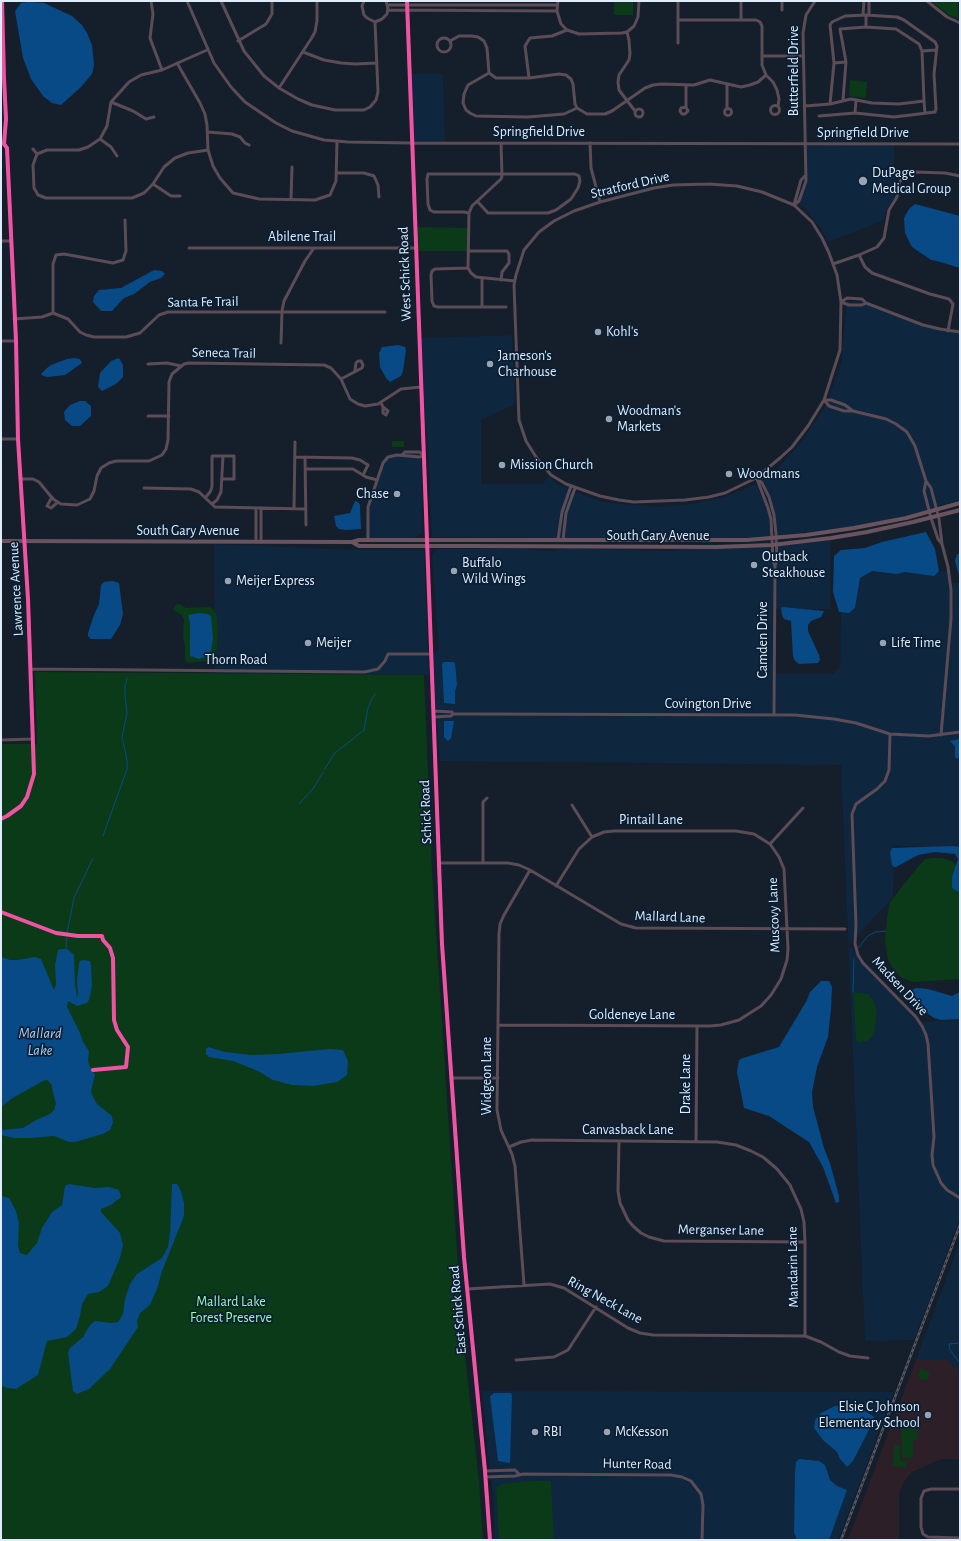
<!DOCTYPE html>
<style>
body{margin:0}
#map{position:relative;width:961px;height:1541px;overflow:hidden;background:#141f2b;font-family:"Alegreya Sans",sans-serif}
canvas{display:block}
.frame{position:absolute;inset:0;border:2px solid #dfecfb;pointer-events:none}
</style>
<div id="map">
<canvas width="961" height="1541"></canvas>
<div class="frame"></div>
</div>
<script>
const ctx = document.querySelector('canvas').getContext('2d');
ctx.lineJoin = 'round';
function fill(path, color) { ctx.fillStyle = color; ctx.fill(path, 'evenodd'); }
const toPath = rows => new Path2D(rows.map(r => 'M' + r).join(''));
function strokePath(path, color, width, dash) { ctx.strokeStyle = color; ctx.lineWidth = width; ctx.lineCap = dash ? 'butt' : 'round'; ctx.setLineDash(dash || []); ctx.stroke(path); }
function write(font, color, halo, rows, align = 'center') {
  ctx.font = font + ' "Alegreya Sans",sans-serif'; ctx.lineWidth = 3.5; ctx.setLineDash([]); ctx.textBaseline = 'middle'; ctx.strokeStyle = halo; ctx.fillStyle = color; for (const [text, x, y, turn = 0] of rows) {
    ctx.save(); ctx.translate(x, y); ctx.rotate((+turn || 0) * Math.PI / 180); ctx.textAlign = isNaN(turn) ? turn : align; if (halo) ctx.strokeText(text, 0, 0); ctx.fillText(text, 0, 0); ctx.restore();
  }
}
const built = toPath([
 [409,74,443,74,445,142,412,143],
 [807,145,894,145,894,198,886,210,884,220,828,242,821,229,804,207,796,202,806,176],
 [845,302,860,302,928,327,960,333,960,500,933,507,923,511,869,524,829,530,777,535,775,515,761,481,774,472,789,456,805,437,823,410,827,402,841,364,846,312],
 [512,335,515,404,481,420,481,484,542,484,549,476,557,484,580,494,603,502,659,507,693,504,728,496,756,484,767,508,770,520,770,537,696,539,432,537,428,447,422,395,420,338],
 [397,453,421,453,422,530,421,534,414,538,365,538,367,504,372,492,381,463,386,456],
 [831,540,830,609,775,609,776,567,778,546],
 [214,544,332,549,424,550,429,675,215,673],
 [770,546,773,567,773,674,833,674,840,667,841,609,862,567,947,571,950,598,951,628,953,600,951,583,960,583,960,847,894,846,893,897,849,945,922,1022,960,1020,960,1218,914,1340,865,1341,841,765,440,761,436,714,433,655,439,650,432,555,437,549,515,548,551,551,569,548,670,551,686,549],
 [960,1241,960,1371,947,1360,916,1360],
 [482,1391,894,1392,838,1540,495,1540,493,1492,489,1463]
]);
const education = toPath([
 [916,1360,947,1360,960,1371,960,1459,941,1459,912,1472,903,1483,899,1494,899,1540,848,1540]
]);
const green = toPath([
 [614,1,633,1,633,15,614,15],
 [931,1,958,1,958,18,949,15],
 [850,80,867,82,866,98,849,96],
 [416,227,469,228,469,251,417,251],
 [392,441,404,441,404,447,392,447],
 [177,604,179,604,186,608,210,607,214,610,217,616,218,639,216,654,214,660,211,662,202,661,188,663,185,660,185,646,183,637,184,620,182,615,174,611,173,609],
 [35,672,424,675,432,870,445,1069,462,1328,479,1481,483,1540,1,1540,1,744,37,744],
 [932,858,942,858,952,861,957,867,960,876,960,979,913,982,902,978,895,971,888,960,885,939,887,919,890,902,916,869,925,859],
 [853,992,868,994,873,1000,877,1012,874,1034,867,1041,858,1043,856,1040],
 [921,1368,930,1373,927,1380,920,1379,920,1377,918,1376],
 [914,1422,918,1422,917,1440,913,1440,913,1458,902,1458,901,1427,914,1427],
 [896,1445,900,1445,900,1460,907,1462,906,1468,893,1466,894,1446],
 [532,1481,551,1481,554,1540,499,1540,496,1487,502,1484]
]);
const water = toPath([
 [28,2,44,3,72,16,82,25,87,33,92,45,94,65,92,74,81,87,61,105,52,103,43,96,31,79,23,58,15,11,21,3],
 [915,204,960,216,960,268,937,261,931,260,912,247,905,233,904,218,909,209],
 [154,270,162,271,165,274,161,278,150,282,134,294,124,298,112,311,101,311,93,302,94,296,99,290,121,288],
 [398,345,405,347,406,350,403,371,401,376,390,382,386,378,380,367,379,353,382,347],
 [75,358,80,359,82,363,65,375,48,377,43,376,41,374,47,368,51,365,67,359],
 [119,358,123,365,123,377,116,384,102,391,98,387,100,373,111,361],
 [80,401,85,401,91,406,91,416,80,426,72,426,65,420,64,412,70,405],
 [355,501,358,502,360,505,361,529,346,530,339,529,336,526,334,516,350,513],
 [926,532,935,549,939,571,934,576,905,572,897,574,872,571,860,578,855,608,849,613,839,612,833,592,834,556,841,550,865,548,882,542],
 [957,554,960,554,960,579,955,561],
 [113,581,119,583,123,614,120,625,111,639,91,639,88,636,88,633,94,615,99,604,101,585,104,582],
 [782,607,824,611,821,617,811,621,808,625,808,631,819,655,820,660,818,663,799,664,795,661,793,656,791,621,784,619,782,615,781,609],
 [199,613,208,614,211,616,213,639,210,655,199,659,190,656,190,623,188,615],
 [444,662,453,662,455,663,457,685,455,691,455,704,444,703,442,664],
 [444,721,454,721,451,738,448,741,444,737],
 [960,739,959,757,957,759,955,757,955,746,950,741],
 [953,846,960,847,960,893,952,888,952,877,958,859,955,854,935,852,918,855,896,867,894,867,892,865,890,852,892,848],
 [61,949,67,949,74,955,75,984,77,997,78,994,77,981,79,964,80,961,83,960,90,961,91,964,92,986,89,1000,87,1003,77,1006,68,1001,67,1007,80,1033,83,1042,89,1051,88,1060,89,1065,95,1075,91,1091,93,1097,97,1104,112,1116,113,1123,110,1130,103,1134,75,1142,69,1142,54,1136,30,1138,14,1138,1,1135,1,1130,23,1128,36,1120,50,1114,54,1110,56,1104,51,1084,47,1080,43,1081,11,1099,1,1107,1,957,10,960,17,960,35,957,41,959,54,990,56,985,55,965,58,950],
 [821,981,829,981,832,987,831,1009,828,1037,817,1067,812,1092,813,1107,824,1148,830,1163,839,1196,839,1202,836,1203,823,1167,809,1142,769,1116,744,1108,737,1072,739,1060,743,1058,779,1047,807,1000,810,992],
 [916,988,928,989,952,996,960,992,960,1019,941,1020,934,1018,926,1012,911,996,910,991],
 [208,1047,225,1052,252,1055,278,1054,329,1049,343,1050,348,1061,347,1075,337,1082,313,1086,292,1085,273,1080,258,1071,233,1061,209,1057,206,1054,206,1049],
 [69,1184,94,1188,109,1187,119,1190,121,1197,111,1205,101,1209,101,1212,120,1233,123,1245,120,1258,108,1286,99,1292,88,1294,82,1304,80,1316,76,1329,67,1337,47,1341,38,1375,16,1389,7,1388,1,1385,1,1196,9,1198,16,1211,19,1223,18,1245,20,1253,27,1255,37,1243,42,1228,52,1212,62,1205,65,1186],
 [172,1184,177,1184,181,1191,184,1203,184,1216,162,1271,157,1289,150,1305,140,1313,137,1321,138,1327,110,1369,89,1389,77,1394,73,1391,68,1353,70,1348,83,1337,90,1325,95,1321,112,1323,118,1322,123,1314,125,1299,130,1284,137,1274,162,1258,168,1247,170,1233],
 [494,1393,511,1393,512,1395,510,1463,498,1461,490,1396],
 [835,1406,859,1407,874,1417,874,1420,853,1461,847,1467,840,1459,837,1452,823,1440,814,1428,815,1420,821,1413],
 [799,1459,819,1461,825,1465,830,1480,837,1486,847,1490,829,1540,796,1540,796,1537,794,1533,795,1472,796,1462]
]);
const stream = toPath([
 [324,770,335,753,364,730,368,708,372,699,375,694],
 [299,804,313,789,323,772],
 [103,836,127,769,127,760,122,737,127,713,125,697,125,687,127,678],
 [67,933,74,898,93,858],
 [858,948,868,936,875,932,886,931],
 [66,949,67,937],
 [853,992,854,959],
 [959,1362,950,1350,949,1344,960,1343]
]);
const minor = toPath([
 [151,1,153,14,150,38,162,70],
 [187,1,214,63,231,87,245,102,276,123,292,131,324,140,348,142,411,143,960,144],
 [221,1,244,51,264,76,279,88,298,99,312,105,335,110,364,110,370,107,376,100,378,92,375,22],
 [364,1,362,6,364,15,367,18,375,22,382,19,387,14,388,8,386,1],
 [407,1,442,944,464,1257,485,1471,490,1540],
 [558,1,557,11,561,24,567,30,579,34,622,33,627,32,634,26,638,17,639,1],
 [927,1,947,17,960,23],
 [388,5,557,5],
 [388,10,557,11],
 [782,10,782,1],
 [863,15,864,1],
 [869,15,869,1],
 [678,20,756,20,760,22,762,26,762,65,766,75,773,82,777,90,779,99,778,106],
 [741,20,741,1],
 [866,27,866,15],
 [627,32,629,40,630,54,629,60,619,75,618,82,619,90,635,111],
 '437 45a7 7 0 1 1 14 0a7 7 0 1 1-14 0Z',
 [238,41,266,24,272,14,272,1],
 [450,41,459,36,472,36,478,37,484,41,487,48,489,73],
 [678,43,678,1],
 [207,50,162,70,141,75,129,82,111,102,107,126,100,139,88,147,79,150,47,150,37,154,33,165,34,188,38,195,46,198,132,198,144,193,153,184,164,167,175,158,188,153,208,150],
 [922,51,936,50],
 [303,52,324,60,341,63,355,64,377,63],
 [762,56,803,56],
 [177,63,200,103,205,114,207,125,208,150,213,166,220,178,233,193,259,199,315,200,330,195,336,181,337,142],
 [834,63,846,62],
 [489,73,496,78,529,78,559,74,566,75,571,79,573,84,575,104,577,108,587,114,605,114,612,111,645,88,653,85,661,84,694,85,710,80,741,87,750,85,758,82,766,75],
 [489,73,468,85,464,94,463,103,466,110,470,113,476,116,528,117,564,114,577,108],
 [529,78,525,46,530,38,552,36,567,30],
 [279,88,311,39,315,32,317,21,317,1],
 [924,101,925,113],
 [111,102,133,111,146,119,154,117],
 [830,104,834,63,830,25,832,22,845,16,866,15,897,17,904,20,935,42,937,46,934,74,936,109,935,112,894,117,855,113,856,100],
 '770.5 110a4.5 4.5 0 1 1 9 0a4.5 4.5 0 1 1-9 0Z',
 [805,106,830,104,851,99,872,103,899,104,924,101,922,51,919,44,896,29,866,27,840,29,846,62,843,100],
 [686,107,681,108,680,111,682,114,685,114,688,111,686,107,686,85],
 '724.5 112a3.5 3.5 0 1 1 7 0a3.5 3.5 0 1 1-7 0Z',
 [727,109,727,84],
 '635 113a4 4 0 1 1 8 0a4 4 0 1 1-8 0Z',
 [819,116,855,113],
 [208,132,232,134,240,137,245,143,249,145],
 [100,139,111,147,117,156],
 [501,143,502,176,501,179,472,206,469,213,468,268,471,273,476,277,515,281],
 [590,143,591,168,600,202],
 [33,149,37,154],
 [337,173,364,173,374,176,378,185,379,197],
 [153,184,171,196,180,196],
 [709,184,737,186,762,192,794,205,812,222,822,238,829,253,837,275,841,302,840,350,824,400,808,426,792,447,780,458,756,478,725,493,709,497,685,500,634,502,619,500,600,496,566,484,551,475,536,457,526,441,519,420,514,285,516,275,524,250,539,232,554,221,574,211,600,202,654,188,673,185,709,184],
 [291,198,292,167],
 [794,205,799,201,806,181,803,33,806,15,815,1],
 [794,205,801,180,805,176],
 [469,213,464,212,434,212,430,210,428,204,427,179,428,174,575,174,579,176,580,181,578,188,571,199,556,210,548,213,488,213,477,201],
 [1,241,11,241],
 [189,248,415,248],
 [468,251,507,251,509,254,509,263,502,272,501,280],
 [859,255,877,247,884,238,889,210,897,197,899,184,903,176,914,172,945,173,960,176],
 [833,264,859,255,865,267,872,273,930,294,949,299,953,304,948,331],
 [468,268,435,269,432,271,431,275,432,301,434,306,438,307,482,307,482,278],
 [841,302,847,298,862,299,866,303,923,325,940,329,960,332],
 [841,302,849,305,862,305,866,303],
 [482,307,506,307],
 [53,313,53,264,56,255,64,254,113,263,123,260,126,251,125,220],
 [14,319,42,317,53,313,68,319,80,332,86,335,94,337,126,337,140,333,159,315,168,312,385,312],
 [1,341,16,341],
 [281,343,282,311,284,301,305,261,314,248],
 [148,364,167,363,181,366],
 [341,379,362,368,363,365,361,361,358,361,356,363,355,370],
 [824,400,829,406,844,411,853,411,886,419,896,424,907,432,915,446,926,481,931,488,939,519,942,544,948,567,951,590,951,619,941,735],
 [824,400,831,400,845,405,853,411],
 [381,403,383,407,388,411,386,415,383,413,383,407],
 [148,416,169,416],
 [1,439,18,439],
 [402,455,405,452,419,452,424,455],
 [295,457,352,458,360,460,368,465,363,475],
 [305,457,306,525],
 [305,469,353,469,366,477,377,480],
 [756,478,762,483,769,497,774,515,776,534,777,560,775,566,774,715],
 [21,479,33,479,39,482,53,499,61,504,77,505,90,499,94,491,97,476,101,468,109,463,116,461,149,461,162,455,166,449,168,440,169,382,172,374,184,364,189,363,324,365,331,368,341,379,350,399,358,404,365,406,378,404,401,389,421,387],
 [757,479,768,508,771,519,773,561,775,566],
 [926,481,924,491,931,518,938,539,942,544],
 [144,488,191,489,199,492,215,507,306,509],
 [52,497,47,506,51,508,58,502],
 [206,497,210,492,212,487,212,456,234,456,234,479,222,479],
 [212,504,217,500,221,492,223,456],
 [256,508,256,542],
 [261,508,261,542],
 [294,509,295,442],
 [368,540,368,507,383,463,388,457,397,455,420,457,424,455],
 [558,540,562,512,571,486],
 [563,540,566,513,575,488],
 [31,669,365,672,378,669,385,661,388,654,431,654],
 [434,711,452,712,453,714],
 [434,717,451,716,453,714,477,714,795,715,834,719,856,723,890,734,929,736,960,732],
 [890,734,889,770,885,781,877,789,856,804,852,814,856,925,855,944,858,955,863,963,916,1017,922,1026,926,1035,928,1044,934,1137,932,1155,933,1165,941,1183,947,1190,960,1198],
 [1,740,33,739,28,599,18,439,16,341,7,148,4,144,6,119,4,78],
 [572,805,592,837],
 [770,844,803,808],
 [439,863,508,863,519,865,530,870,621,924,636,928,845,929],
 [483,863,483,802,487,798],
 [498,1025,710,1026,721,1025,739,1020,761,1006,771,995,781,979,787,960,788,949,784,869,779,857,770,844,754,834,736,831,614,831,604,832,592,837,579,849,556,886],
 [451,1078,498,1078],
 [619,1141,618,1191,620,1203,628,1220,633,1226,641,1233,649,1237,664,1241,805,1242],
 [696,1141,697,1026],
 [509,1147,521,1142,532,1140,717,1142,736,1145,751,1151,763,1157,777,1169,790,1185,801,1209,804,1222,805,1242,805,1336],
 [524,1285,515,1166,512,1154,501,1130,497,1110,499,934,500,924,504,915,530,870],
 [467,1289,550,1284,564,1288,628,1328,640,1333,653,1335,805,1336,821,1342,839,1352,850,1356,868,1358],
 [516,1360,554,1357,568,1350,596,1307],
 [485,1471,515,1470,519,1474],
 [485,1477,515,1476,523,1474,671,1475,682,1477,691,1481,701,1494,703,1505,702,1540],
 [960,1489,931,1489,924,1491,921,1498,921,1527,923,1534,928,1537,960,1538]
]);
const major = toPath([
 [1,541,352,542,359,540,747,540,806,535,854,528,906,518,960,503],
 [352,542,359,546,472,546,716,547,772,545,831,538,867,532,913,522,960,510]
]);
const rail = toPath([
 [841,1540,960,1225]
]);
const cycleway = toPath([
 [407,1,442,944,464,1257,485,1471,490,1540],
 [1,819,7,816,21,806,27,797,34,774,28,599,18,439,16,341,7,148,4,144,6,119,4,78,2,1],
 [1,912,56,933,78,936,102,936,103,940,110,948,113,958,114,1020,117,1030,128,1047,126,1067,93,1070]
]);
const markers = [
 [863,181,5,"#98a4b2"],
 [598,332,4,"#98a4b2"],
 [490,364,4,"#98a4b2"],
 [609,419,4,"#98a4b2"],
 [502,465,4,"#98a4b2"],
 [729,474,4,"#98a4b2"],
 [397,494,4,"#98a4b2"],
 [754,565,4,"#98a4b2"],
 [454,571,4,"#98a4b2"],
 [228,581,4,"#98a4b2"],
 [308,643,4,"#98a4b2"],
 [883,643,4,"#98a4b2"],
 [928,1415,4,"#98a4b2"],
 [535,1432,4,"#98a4b2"],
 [607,1432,4,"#98a4b2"]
];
const streetNames = [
 ["Butterfield Drive",794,71,-90],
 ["Springfield Drive",539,132],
 ["Springfield Drive",863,133],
 ["Stratford Drive",630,185,-13],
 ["Abilene Trail",302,237],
 ["West Schick Road",405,274,-92],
 ["Santa Fe Trail",203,302,-1],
 ["Seneca Trail",224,353,1],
 ["South Gary Avenue",188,531],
 ["South Gary Avenue",658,536],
 ["Lawrence Avenue",16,589,-93],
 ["Camden Drive",763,640,-90],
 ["Thorn Road",236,660],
 ["Covington Drive",708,704],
 ["Schick Road",426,812,-92],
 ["Pintail Lane",651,820],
 ["Muscovy Lane",774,915,-92],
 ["Mallard Lane",670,917,2],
 ["Madsen Drive",900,986,47],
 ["Goldeneye Lane",632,1015],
 ["Widgeon Lane",487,1076,-90],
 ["Drake Lane",686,1084,-90],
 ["Canvasback Lane",628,1130],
 ["Merganser Lane",721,1230,1],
 ["Mandarin Lane",793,1267,-91],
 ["Ring Neck Lane",605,1300,29],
 ["East Schick Road",458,1310,-95],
 ["Hunter Road",637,1464,1]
];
const poiNames = [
 ["DuPage",872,173],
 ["Medical Group",872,189],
 ["Kohl's",606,332],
 ["Jameson's",498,356],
 ["Charhouse",498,372],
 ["Woodman's",617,411],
 ["Markets",617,427],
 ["Mission Church",510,465],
 ["Woodmans",737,474],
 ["Chase",389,494,"right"],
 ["Outback",762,557],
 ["Steakhouse",762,573],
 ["Buffalo",462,563],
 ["Wild Wings",462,579],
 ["Meijer Express",236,581],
 ["Meijer",316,643],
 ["Life Time",891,643],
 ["Elsie C Johnson",920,1407,"right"],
 ["Elementary School",920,1423,"right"],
 ["RBI",543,1432],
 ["McKesson",615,1432]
];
const parkNames = [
 ["Mallard Lake",231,1302],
 ["Forest Preserve",231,1318]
];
const waterNames = [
 ["Mallard",40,1033],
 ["Lake",40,1050]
];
fill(built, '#0e263e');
fill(education, '#2d1f28');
fill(green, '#0a3a18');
fill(water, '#074a85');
strokePath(stream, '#074a85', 1);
strokePath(minor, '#5b4c56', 3);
strokePath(major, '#68535e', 4);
strokePath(rail, '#5b5861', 2.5);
strokePath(rail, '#0b1f34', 1, [3]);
strokePath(cycleway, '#f153a3', 4);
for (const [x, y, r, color] of markers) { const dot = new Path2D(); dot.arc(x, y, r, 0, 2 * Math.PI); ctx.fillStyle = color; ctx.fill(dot); strokePath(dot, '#0b1f34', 1.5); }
write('14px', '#dfecfb', '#0b1f34', streetNames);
write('14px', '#dfecfb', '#0b1f34', poiNames, 'left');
write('14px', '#98fda5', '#0b1f34', parkNames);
write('italic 15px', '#acccf0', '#0b1f34', waterNames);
</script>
